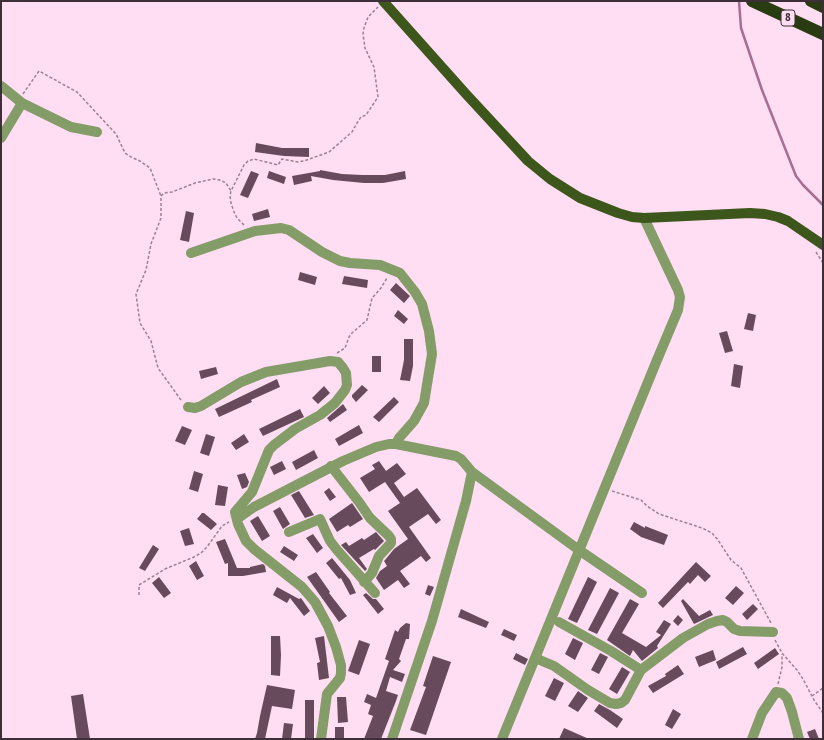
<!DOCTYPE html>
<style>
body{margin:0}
#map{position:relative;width:824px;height:740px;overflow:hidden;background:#ffddf2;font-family:"Fira Sans Condensed",sans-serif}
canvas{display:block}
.frame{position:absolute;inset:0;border:2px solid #3c2f37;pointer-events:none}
</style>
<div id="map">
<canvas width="824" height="740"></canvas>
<div class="frame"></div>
</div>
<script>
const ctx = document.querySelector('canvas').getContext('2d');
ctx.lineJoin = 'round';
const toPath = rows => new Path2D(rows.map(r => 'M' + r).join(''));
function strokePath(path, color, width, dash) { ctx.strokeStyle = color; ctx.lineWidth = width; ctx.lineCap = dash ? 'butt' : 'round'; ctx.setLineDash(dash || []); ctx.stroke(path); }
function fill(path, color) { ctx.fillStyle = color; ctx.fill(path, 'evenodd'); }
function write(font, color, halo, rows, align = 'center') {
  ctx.font = font + ' "Fira Sans Condensed",sans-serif'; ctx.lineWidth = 4; ctx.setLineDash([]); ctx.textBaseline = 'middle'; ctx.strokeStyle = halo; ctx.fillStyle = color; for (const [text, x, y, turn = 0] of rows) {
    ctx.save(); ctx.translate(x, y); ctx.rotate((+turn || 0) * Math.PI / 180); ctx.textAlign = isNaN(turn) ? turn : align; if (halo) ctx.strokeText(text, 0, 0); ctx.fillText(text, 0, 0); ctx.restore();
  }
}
const stream = toPath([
 [739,1,741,28,762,90,796,176,803,185,823,205]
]);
const building = toPath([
 [256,143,282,148,309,148,309,157,284,156,255,152],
 [320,170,342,174,362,175,385,175,405,171,406,179,383,183,364,183,333,180,311,176,312,181,294,185,292,176,320,171],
 [251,171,259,174,248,198,240,195],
 [269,171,286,177,284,184,267,178],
 [268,209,270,217,254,221,252,214],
 [186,211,194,213,189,242,180,240],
 [300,272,317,277,315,285,298,280],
 [344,276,368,280,367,288,342,284],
 [396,283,410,296,404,303,390,290],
 [398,310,408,319,404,324,394,316],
 [748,313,756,315,753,331,744,329],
 [727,331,733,351,725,353,719,333],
 [404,339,413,339,413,366,410,381,400,380,404,360],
 [372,356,381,356,381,372,372,372],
 [734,364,743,366,740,388,731,386],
 [216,367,218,374,201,379,199,371],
 [277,379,280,387,251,400,252,402,219,417,215,409],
 [362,385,368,390,356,402,352,397,352,395],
 [324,386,330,393,318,404,312,398],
 [394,397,399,402,379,422,373,417],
 [343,404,347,410,330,422,327,418],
 [300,409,304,417,263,436,259,429],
 [359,425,363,433,339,446,335,439],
 [182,426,192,430,185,445,175,441],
 [206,434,215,437,209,456,200,453],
 [244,434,249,442,236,450,231,443],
 [314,450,318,458,296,470,292,462],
 [282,461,286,469,274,475,270,467],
 [379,461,386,471,397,463,406,474,394,483,404,497,417,488,441,520,436,524,428,514,409,527,431,558,426,562,421,556,400,571,410,584,404,588,398,580,384,590,376,578,380,571,387,566,384,561,385,560,394,549,408,539,388,511,400,503,385,482,369,492,360,478,375,469,372,465],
 [194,471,203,474,198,492,189,489],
 [245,473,249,482,247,487,242,489,237,475],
 [218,485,228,487,225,506,215,505],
 [329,488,336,497,330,501,324,492],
 [299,491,314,515,305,518,291,495],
 [352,503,363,519,350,527,348,525,337,532,329,519],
 [280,507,290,524,283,529,273,511],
 [202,513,204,513,217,524,211,530,197,519],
 [258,516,270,536,262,541,250,521],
 [634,522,645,528,645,526,668,535,664,545,641,537,630,529],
 [189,528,194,544,185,546,180,531],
 [376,532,384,541,375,550,374,549,359,558,367,569,365,571,341,545,346,542,349,546,362,538,364,540],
 [313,534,323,548,317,553,306,538],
 [225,539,237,568,250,568,250,567,263,564,265,566,266,572,243,576,228,576,228,563,225,564,216,542],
 [153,545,159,549,145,571,139,568],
 [284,546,298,555,294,561,280,552],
 [332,558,350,580,356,593,350,595,341,578,339,579,326,563],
 [196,561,204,576,197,580,189,566],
 [696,562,711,576,705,582,698,575,690,584,688,582,663,608,658,603],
 [316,572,330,592,329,593,347,616,339,622,307,577],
 [159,577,171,593,164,598,152,583],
 [588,577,597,582,577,623,568,619],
 [428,585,434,587,430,596,425,594],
 [736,586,744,593,733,605,725,598],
 [277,587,299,599,301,598,310,611,304,616,290,598,287,603,273,595],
 [610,588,619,593,597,634,588,630],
 [366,593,373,599,376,599,384,609,378,614,363,595],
 [630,599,639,604,622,633,646,647,661,635,656,632,664,620,671,624,657,646,658,648,642,661,633,650,630,656,607,640],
 [683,599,699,616,710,610,713,615,694,624,681,601],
 [753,604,758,609,747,620,742,614],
 [461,609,489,622,486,628,458,617],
 [678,615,683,620,678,626,673,621],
 [406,623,410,624,409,639,406,639,399,659,401,661,393,670,405,674,402,682,390,677,386,691,398,695,396,701,381,739,364,739,373,716,368,714,371,705,364,702,367,694,376,698,389,661,385,659,395,630,398,632,400,628],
 [504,629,517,635,514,641,501,635],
 [271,636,280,636,281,655,280,676,271,675],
 [324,636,329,678,319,680,317,663,320,662,315,638],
 [573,638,583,643,575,660,565,654],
 [359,640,370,644,359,675,348,671],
 [743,647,747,654,719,669,716,662],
 [775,648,779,654,758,669,754,663],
 [713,650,716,660,699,667,695,657],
 [516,653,528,659,525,665,513,659],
 [600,653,608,657,599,674,591,670],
 [433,656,451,662,426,735,410,730,426,687,423,686],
 [678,665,684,674,653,693,648,686,666,676,665,674],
 [622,667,630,672,617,694,609,689],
 [554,678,564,683,555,701,545,696],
 [267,685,295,690,292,709,272,706,265,739,255,739,257,733,260,716],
 [578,691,588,698,578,712,568,706],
 [83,694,90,739,77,739,71,696],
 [337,697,346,697,348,722,338,723],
 [305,700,314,700,314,739,305,739],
 [599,704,610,710,623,719,617,728,594,711],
 [673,709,681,714,672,729,665,725],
 [284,723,293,724,291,739,282,739],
 [335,727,344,727,344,739,335,739],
 [564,728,589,739,559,739],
 [815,729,819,739,810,739,807,732]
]);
const path = toPath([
 [23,94,39,71,77,92,116,134,125,153,131,157,140,161,150,168,161,196],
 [244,225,237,218,234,212,231,203,230,196,231,191,244,165,248,161,254,159,278,165,282,159,298,162,304,161,329,152,352,132,357,123,361,117,366,115,378,97,374,67,365,48,363,34,364,28,368,17,378,7],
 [816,252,823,263],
 [337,353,345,348,349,337,352,333,367,320,372,298,381,288,387,278],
 [181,400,158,368,151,341,140,323,136,294,146,270,151,244,161,218,161,196,164,193,172,192,195,183,213,179,220,180,226,183,231,191],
 [612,491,641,500,647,506,659,514,702,528,712,533,718,540,731,560,741,568,771,623],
 [139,595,139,585,165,569,194,557,201,553,207,547,222,526,229,522],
 [775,640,782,653,797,670,803,679,814,700,823,713],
 [778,684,782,667,782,654],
 [812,696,823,688]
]);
const minor = toPath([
 [1,86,22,103,71,127,97,132],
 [1,138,22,103],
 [191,253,255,231,281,228,289,230,322,252,340,261,350,263,380,265,400,273,415,292,422,304,429,331,432,354,424,403,414,421,399,438,396,444],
 [188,407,195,408,201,406,241,382,266,372,330,361,338,362,343,368,346,373,347,385,345,390,335,403,320,415,295,429,274,445,269,450,252,492,235,512,238,524,246,541,254,549,302,587,315,602,328,626,336,647,341,665,341,673,340,678,327,694,321,739],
 [331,466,359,502,370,518,389,536,391,539,391,543,379,556,372,573,364,582],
 [237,519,254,507,343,461,376,447,389,444,396,444,456,456,461,459,472,472,579,550,642,593],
 [289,532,320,519,330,541,337,550,375,593],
 [559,622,611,651,641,670],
 [535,658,554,666,588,690,610,703,616,704,621,703,625,700,641,670,683,638,708,624,717,621,723,620,727,622,734,629,740,631,773,632],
 [392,739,432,621,466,501,472,472],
 [502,739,657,360,678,310,680,297,678,290,644,218],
 [752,739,762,713,776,692,782,693,787,698,792,712,799,739]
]);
const major = toPath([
 [383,1,466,94,528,161,550,179,580,198,618,213,632,217,644,218,750,213,765,214,778,217,788,221,823,245]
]);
const highway = toPath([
 [752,1,823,34],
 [811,1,823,7]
]);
const shields = [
 [788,18,14]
];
const shieldNames = [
 ["8",788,18]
];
strokePath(stream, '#a86d93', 2.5);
fill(building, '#674b5c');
strokePath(path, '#9a8391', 1.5, [3, 2]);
strokePath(minor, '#839c68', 10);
strokePath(major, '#3d561c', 10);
strokePath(highway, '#293c11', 12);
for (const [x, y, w] of shields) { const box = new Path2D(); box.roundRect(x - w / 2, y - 8, w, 16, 3); ctx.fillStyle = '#ffddf2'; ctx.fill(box); strokePath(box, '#3c2f37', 1); }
write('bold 10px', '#3c2f37', null, shieldNames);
</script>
